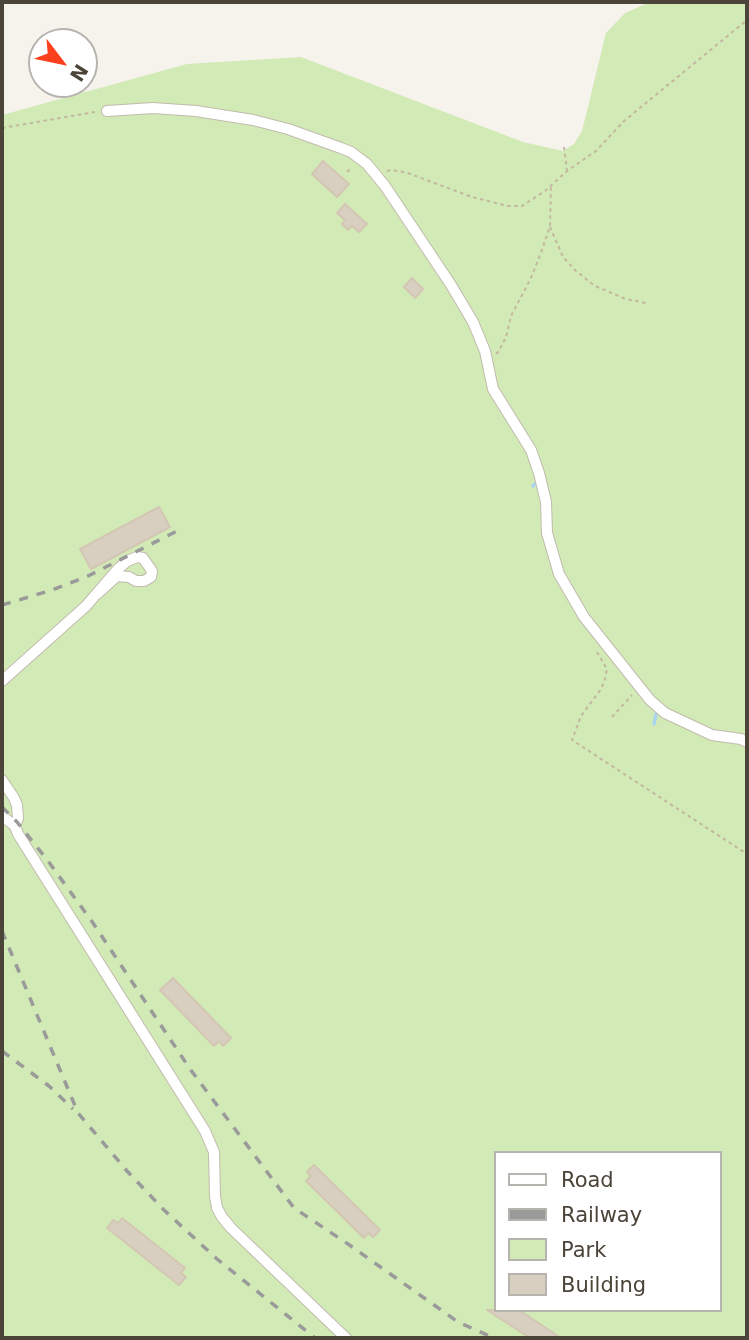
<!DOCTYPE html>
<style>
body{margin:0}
#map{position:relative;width:749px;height:1340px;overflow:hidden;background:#f6f3ec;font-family:"DejaVu Sans",sans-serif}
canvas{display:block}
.frame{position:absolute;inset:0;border:4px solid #4b4439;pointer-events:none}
.legend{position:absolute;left:494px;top:1151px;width:228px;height:161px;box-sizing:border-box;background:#fff;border:2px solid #b7b4b0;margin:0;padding:9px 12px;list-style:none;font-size:21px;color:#4b4439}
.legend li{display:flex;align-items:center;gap:14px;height:35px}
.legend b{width:35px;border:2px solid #b7b4b0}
.north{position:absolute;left:28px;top:28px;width:70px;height:70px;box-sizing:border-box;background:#fff;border:2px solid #b7b4b0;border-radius:50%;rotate:122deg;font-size:19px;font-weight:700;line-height:28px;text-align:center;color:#4b4439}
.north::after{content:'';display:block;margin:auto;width:24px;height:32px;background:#fc3f1d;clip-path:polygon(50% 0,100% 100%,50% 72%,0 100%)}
</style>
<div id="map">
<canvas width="749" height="1340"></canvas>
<div class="frame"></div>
<ul class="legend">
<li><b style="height:9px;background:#fff"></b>Road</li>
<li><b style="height:9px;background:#9a9a9a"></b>Railway</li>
<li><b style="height:19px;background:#d2eab5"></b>Park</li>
<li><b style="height:19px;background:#d8cfc1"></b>Building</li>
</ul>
<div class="north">N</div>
</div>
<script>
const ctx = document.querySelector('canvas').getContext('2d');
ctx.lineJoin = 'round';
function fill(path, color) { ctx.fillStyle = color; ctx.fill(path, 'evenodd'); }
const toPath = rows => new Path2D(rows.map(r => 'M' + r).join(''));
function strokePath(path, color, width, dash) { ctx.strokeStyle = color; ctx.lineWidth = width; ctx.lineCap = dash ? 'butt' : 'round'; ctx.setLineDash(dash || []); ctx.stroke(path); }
const green = toPath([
 [650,2,747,2,747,1338,2,1338,2,115,187,64,301,57,523,142,563,151,574,144,582,131,606,33,625,13],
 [495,1153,719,1153,719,1310,495,1310]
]);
const stream = toPath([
 [533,486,535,484],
 [654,724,656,714]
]);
const building = toPath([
 [323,161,349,184,337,197,312,174,323,161],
 [345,204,367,224,359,232,352,226,348,230,342,224,345,220,337,213,345,204],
 [412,278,423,289,415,298,404,287,412,278],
 [159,507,170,527,91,569,80,549,159,507],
 [173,978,231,1038,223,1046,219,1041,214,1046,160,990,173,978],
 [314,1165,380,1230,373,1237,368,1233,364,1238,306,1181,311,1176,307,1172,314,1165],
 [122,1218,185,1268,181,1273,186,1277,179,1285,107,1228,113,1220,118,1223,122,1218],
 [487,1310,519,1310,561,1338,530,1338,487,1310]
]);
const path = toPath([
 [2,128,95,112],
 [564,147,567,170],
 [387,171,391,170,405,172,472,197,508,206,522,206,545,191,567,171,596,151,624,121,747,20],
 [347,172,352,167],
 [550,227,563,257,576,271,595,286,626,299,646,303],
 [496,354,499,351,506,337,511,316,531,278,542,250,550,226,551,186],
 [597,652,607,669,605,679,601,689,581,716,572,740,747,854],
 [612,717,632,695]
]);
const minor = toPath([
 [107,111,153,108,196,111,253,120,288,129,341,148,351,152,367,164,385,186,451,285,473,322,485,351,493,389,531,450,539,473,546,502,547,533,559,574,584,617,650,700,665,713,712,735,741,739,747,742],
 [2,681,86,606,117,570,127,561,137,557,143,558,152,571,151,577,144,581,136,581,129,577,117,576,97,594],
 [2,780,14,798,17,805,18,818,15,826],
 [2,816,15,826,18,834,205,1131,214,1152,215,1196,217,1208,222,1217,231,1228,346,1338]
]);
const rail = toPath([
 [2,605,52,590,88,576,179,530],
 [2,807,17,822,48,861,93,923,190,1069,294,1208,348,1244,458,1322,494,1338],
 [2,931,78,1113,127,1171,164,1210,217,1259,315,1338],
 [2,1051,49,1086,73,1109]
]);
fill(green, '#d2eab5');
strokePath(stream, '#a9d4f2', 3.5);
fill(building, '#d8cfc1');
strokePath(building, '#d3c7b4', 2);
strokePath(minor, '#c2bbae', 12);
strokePath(path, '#c4b79f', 2, [3.5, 3.5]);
strokePath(minor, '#fff', 10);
strokePath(rail, '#9a9a9a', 3.5, [9, 9]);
</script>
